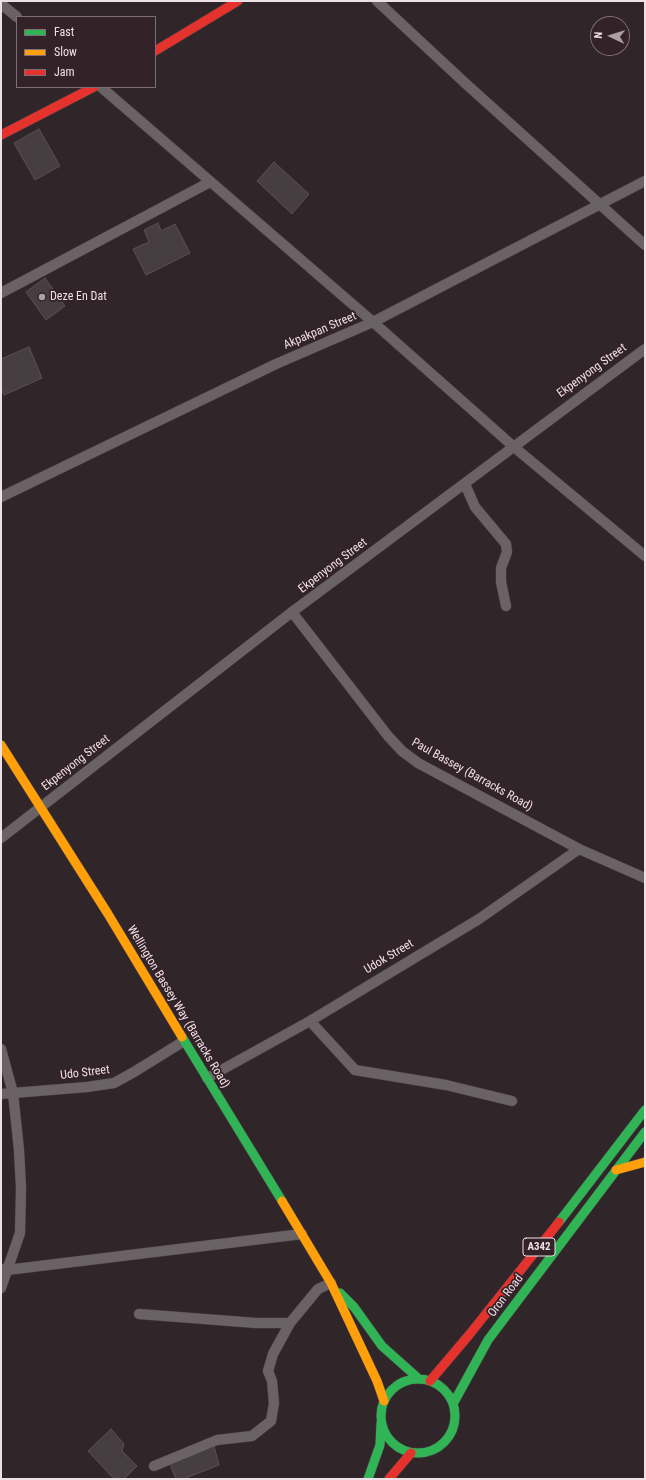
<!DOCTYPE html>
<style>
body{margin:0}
#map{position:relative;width:646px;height:1480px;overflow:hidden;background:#30262a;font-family:"Roboto Condensed",sans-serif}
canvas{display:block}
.frame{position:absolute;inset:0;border:2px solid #eee1e6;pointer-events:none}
.legend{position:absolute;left:16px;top:16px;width:140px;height:72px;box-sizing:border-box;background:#342229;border:1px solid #7e6e75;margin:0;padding:5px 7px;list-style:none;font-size:12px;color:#eee1e6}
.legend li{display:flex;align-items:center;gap:8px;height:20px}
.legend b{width:20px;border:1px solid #7e6e75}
.north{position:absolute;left:590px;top:16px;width:40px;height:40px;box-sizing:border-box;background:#342229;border:1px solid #7e6e75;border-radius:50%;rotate:274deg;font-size:11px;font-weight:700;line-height:16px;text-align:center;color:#eee1e6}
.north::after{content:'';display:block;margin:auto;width:14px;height:18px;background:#aca0a4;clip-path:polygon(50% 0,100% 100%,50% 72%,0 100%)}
</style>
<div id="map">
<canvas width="646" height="1480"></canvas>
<div class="frame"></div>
<ul class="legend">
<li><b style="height:5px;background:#30b455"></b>Fast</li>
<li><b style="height:5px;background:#ff9f0a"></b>Slow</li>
<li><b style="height:5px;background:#e5322d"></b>Jam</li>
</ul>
<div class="north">N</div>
</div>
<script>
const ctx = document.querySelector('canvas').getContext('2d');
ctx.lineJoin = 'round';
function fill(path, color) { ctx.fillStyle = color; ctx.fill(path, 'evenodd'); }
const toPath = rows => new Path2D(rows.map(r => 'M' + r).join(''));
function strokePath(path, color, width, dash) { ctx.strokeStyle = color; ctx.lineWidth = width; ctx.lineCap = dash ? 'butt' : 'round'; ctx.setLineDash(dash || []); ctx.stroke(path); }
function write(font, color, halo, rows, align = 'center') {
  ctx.font = font + ' "Roboto Condensed",sans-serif'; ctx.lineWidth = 3.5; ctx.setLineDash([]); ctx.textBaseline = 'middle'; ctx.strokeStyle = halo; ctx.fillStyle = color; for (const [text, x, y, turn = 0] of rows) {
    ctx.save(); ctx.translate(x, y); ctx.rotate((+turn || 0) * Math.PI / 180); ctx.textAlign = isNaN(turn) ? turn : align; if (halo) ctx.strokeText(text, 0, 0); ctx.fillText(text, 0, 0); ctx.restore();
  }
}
const building = toPath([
 [39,129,60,166,35,180,14,143,39,129],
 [274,162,309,194,292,214,257,181,274,162],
 [158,223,161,231,175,224,190,253,146,275,133,249,149,242,144,230,158,223],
 [45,278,65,306,46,320,26,292,45,278],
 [29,347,42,378,4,395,1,388,1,359,29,347],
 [111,1429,124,1444,122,1451,137,1466,124,1479,114,1479,88,1451,111,1429],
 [214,1446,219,1465,183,1479,176,1479,169,1462,214,1446]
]);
const street = toPath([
 [377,1,465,83,645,245],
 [1,4,17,17],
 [101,87,373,322,514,447,645,556],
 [1,293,210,182],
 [465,484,475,507,506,544,507,552,501,568,501,582,506,606],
 [1,497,276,364,373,322,645,181],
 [292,612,388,736,402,751,418,763,579,849,645,878],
 [1,838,292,612,645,349],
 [310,1021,355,1070,446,1085,512,1101],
 [1,1049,13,1093,19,1150,21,1188,20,1233,1,1288],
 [207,1078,310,1021,479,919,579,849],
 [1,1094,87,1087,114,1083,134,1072,184,1041],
 [1,1269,7,1270,302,1234],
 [139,1314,256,1323,290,1323],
 [154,1466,217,1440,252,1436,271,1421,274,1403,272,1381,268,1371,273,1354,290,1323,318,1289,331,1283]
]);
const fast = toPath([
 [182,1037,282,1201],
 [559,1222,645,1110],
 [340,1293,354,1307,382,1346,419,1379],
 '381 1416a37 37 0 1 1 74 0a37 37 0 1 1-74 0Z',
 [453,1404,488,1340,645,1132],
 [368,1479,380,1445,381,1423]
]);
const slow = toPath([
 [1,745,108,914,182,1037],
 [616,1170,645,1162],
 [282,1201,331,1283,377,1381,384,1401]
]);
const jam = toPath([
 [155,51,238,1],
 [1,135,94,87],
 [430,1381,469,1335,559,1222],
 [389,1479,411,1453]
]);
const markers = [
 [42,297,4,"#aca0a4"]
];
const shields = [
 [539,1247,32]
];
const shieldNames = [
 ["A342",539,1247]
];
const poiNames = [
 ["Deze En Dat",50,297]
];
const streetNames = [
 ["Akpakpan Street",320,331,-23],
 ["Ekpenyong Street",592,371,-36],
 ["Ekpenyong Street",333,566,-37],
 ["Ekpenyong Street",76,763,-38],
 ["Paul Bassey (Barracks Road)",472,775,29],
 ["Udok Street",389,957,-31],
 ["Wellington Bassey Way (Barracks Road)",178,1007,59],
 ["Udo Street",85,1073,-7],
 ["Oron Road",506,1296,-53]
];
fill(building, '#473e41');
strokePath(building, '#5a5155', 1);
strokePath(street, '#4b4245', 11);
strokePath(fast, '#4b4245', 10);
strokePath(slow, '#4b4245', 10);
strokePath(jam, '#4b4245', 10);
strokePath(street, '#6b6265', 10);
strokePath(fast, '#30b455', 9);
strokePath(slow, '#ff9f0a', 9);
strokePath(jam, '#e5322d', 9);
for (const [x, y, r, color] of markers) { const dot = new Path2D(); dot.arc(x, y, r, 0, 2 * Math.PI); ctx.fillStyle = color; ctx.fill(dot); strokePath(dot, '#342229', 1.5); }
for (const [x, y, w] of shields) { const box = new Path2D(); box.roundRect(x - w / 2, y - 9, w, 18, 3); ctx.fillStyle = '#342229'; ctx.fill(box); strokePath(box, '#eee1e6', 1); }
write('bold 11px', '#eee1e6', null, shieldNames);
write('12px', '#eee1e6', '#342229', poiNames, 'left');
write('12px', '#eee1e6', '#342229', streetNames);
</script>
